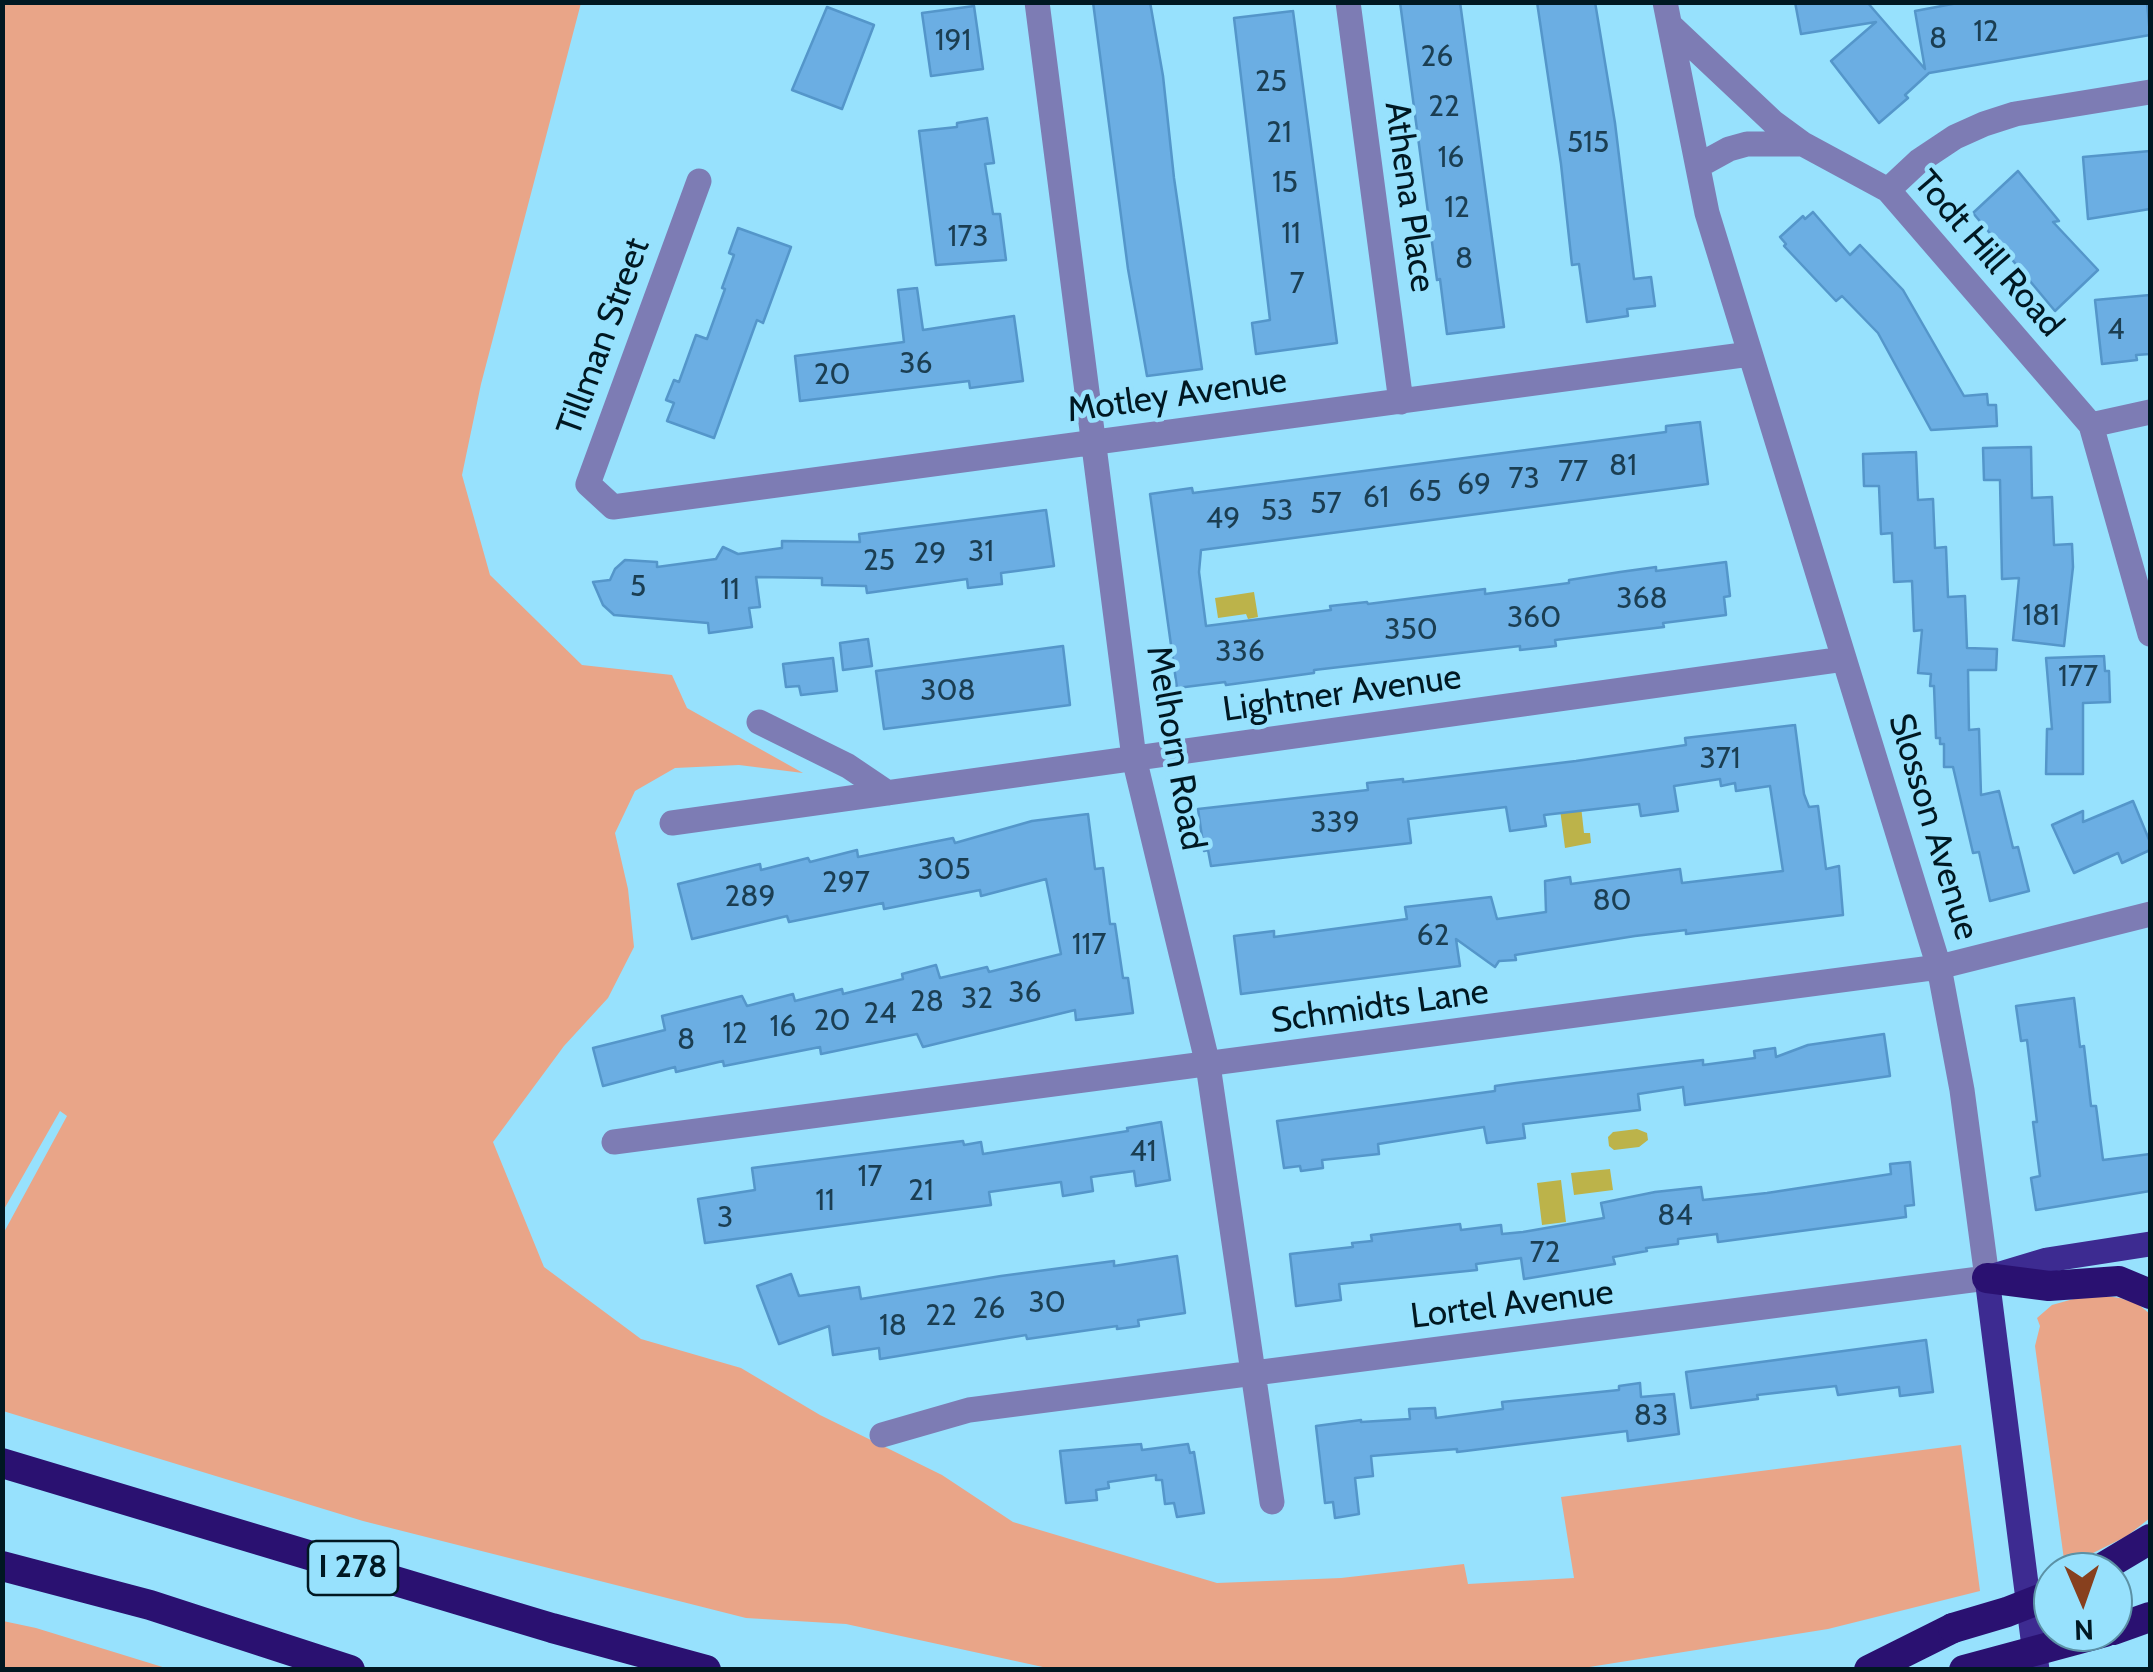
<!DOCTYPE html>
<style>
body{margin:0}
#map{position:relative;width:2153px;height:1672px;overflow:hidden;background:#97e1fd;font-family:Cabin,sans-serif}
canvas{display:block}
.frame{position:absolute;inset:0;border:5px solid #001822;pointer-events:none}
.north{position:absolute;left:2033px;top:1552px;width:100px;height:100px;box-sizing:border-box;background:#97e1fd;border:2px solid #5b91a5;border-radius:50%;rotate:178deg;font-size:28px;font-weight:700;line-height:40px;text-align:center;color:#001822}
.north::after{content:'';display:block;margin:auto;width:35px;height:45px;background:#87401e;clip-path:polygon(50% 0,100% 100%,50% 72%,0 100%)}
</style>
<div id="map">
<canvas width="2153" height="1672"></canvas>
<div class="frame"></div>
<div class="north">N</div>
</div>
<script>
const ctx = document.querySelector('canvas').getContext('2d');
ctx.lineJoin = 'round';
function fill(path, color) { ctx.fillStyle = color; ctx.fill(path, 'evenodd'); }
const toPath = rows => new Path2D(rows.map(r => 'M' + r).join(''));
function strokePath(path, color, width, dash) { ctx.strokeStyle = color; ctx.lineWidth = width; ctx.lineCap = dash ? 'butt' : 'round'; ctx.setLineDash(dash || []); ctx.stroke(path); }
function write(font, color, halo, rows, align = 'center') {
  ctx.font = font + ' Cabin,sans-serif'; ctx.lineWidth = 9; ctx.setLineDash([]); ctx.textBaseline = 'middle'; ctx.strokeStyle = halo; ctx.fillStyle = color; for (const [text, x, y, turn = 0] of rows) {
    ctx.save(); ctx.translate(x, y); ctx.rotate((+turn || 0) * Math.PI / 180); ctx.textAlign = isNaN(turn) ? turn : align; if (halo) ctx.strokeText(text, 0, 0); ctx.fillText(text, 0, 0); ctx.restore();
  }
}
const green = toPath([
 [3,3,581,3,481,384,462,475,490,575,582,665,672,675,687,708,803,773,739,765,675,768,635,791,615,833,628,889,634,947,608,998,564,1046,493,1142,544,1267,641,1339,741,1368,820,1415,942,1475,1013,1522,1217,1583,1341,1578,1464,1564,1468,1584,1574,1578,1561,1497,1961,1445,1980,1591,1828,1629,1583,1668,1052,1669,846,1624,746,1618,363,1521,3,1411,3,1234,67,1116,60,1111,3,1211],
 [2091,1294,2120,1298,2138,1304,2150,1314,2150,1518,2127,1536,2065,1567,2035,1346,2040,1326,2037,1318,2052,1305],
 [3,1621,36,1628,169,1669,3,1669]
]);
const water = toPath([
 [1254,592,1258,617,1248,619,1246,614,1218,618,1215,598],
 [1581,806,1584,833,1590,833,1591,843,1565,848,1560,809],
 [1637,1129,1647,1133,1648,1140,1639,1147,1614,1150,1609,1146,1608,1137,1613,1132],
 [1610,1169,1613,1190,1574,1195,1571,1173],
 [1561,1180,1566,1222,1542,1225,1537,1183]
]);
const building = toPath([
 [1093,2,1150,2,1163,76,1174,178,1202,369,1147,376,1128,269,1093,2],
 [1400,2,1460,2,1504,327,1447,334,1440,279,1437,280,1400,2],
 [1537,2,1595,2,1615,123,1634,279,1651,277,1655,306,1627,309,1628,316,1587,322,1579,264,1572,265,1561,164,1537,2],
 [1795,2,1867,2,1925,69,1915,11,1963,2,2147,2,2150,35,1929,73,1905,95,1908,98,1879,123,1831,61,1876,22,1801,34,1795,2],
 [974,6,983,69,931,76,922,13,974,6],
 [827,7,874,25,842,109,792,90,827,7],
 [1293,11,1337,343,1256,354,1252,323,1270,320,1234,18,1293,11],
 [987,118,994,163,985,164,993,214,1000,214,1006,260,936,265,919,131,957,127,957,123,987,118],
 [2150,151,2150,209,2088,219,2083,157,2150,151],
 [2018,171,2059,221,2053,222,2098,270,2055,311,1973,213,2018,171],
 [1813,212,1850,255,1860,245,1903,290,1964,396,1987,394,1988,405,1996,405,1997,426,1931,430,1878,333,1842,296,1836,301,1784,246,1786,244,1780,237,1803,216,1805,219,1813,212],
 [738,228,791,247,763,323,757,320,714,438,667,421,674,403,666,400,674,380,679,382,696,335,707,339,725,289,722,288,734,255,729,253,738,228],
 [917,288,923,330,1014,316,1023,381,970,388,969,381,800,401,795,356,904,342,898,290,917,288],
 [2150,295,2150,354,2136,355,2137,360,2102,364,2095,300,2150,295],
 [1700,422,1708,484,1201,550,1199,572,1206,626,1331,610,1330,606,1367,602,1368,604,1485,589,1485,594,1569,583,1569,580,1620,572,1656,567,1656,571,1726,562,1730,596,1724,597,1726,615,1663,623,1664,627,1555,640,1556,646,1520,650,1520,646,1314,670,1314,673,1226,685,1225,682,1177,688,1150,494,1192,488,1193,493,1666,432,1666,426,1700,422],
 [2031,447,2032,498,2052,497,2054,545,2072,544,2073,567,2064,646,2013,640,2019,578,2002,579,2000,480,1984,480,1983,448,2031,447],
 [1916,452,1918,500,1933,499,1935,548,1946,547,1948,597,1965,596,1967,648,1997,649,1996,670,1968,670,1969,730,1979,729,1981,795,1999,791,2013,848,2018,847,2029,891,1990,901,1979,852,1973,853,1953,767,1944,767,1944,744,1940,744,1940,738,1936,738,1934,686,1930,686,1931,674,1918,673,1922,630,1914,631,1912,581,1894,582,1892,533,1881,534,1879,486,1864,486,1863,454,1916,452],
 [1046,510,1054,566,1001,573,1002,584,968,588,967,579,867,593,866,586,822,585,822,578,756,577,760,607,749,608,752,627,709,633,708,623,614,615,603,605,593,582,610,580,615,569,625,560,657,562,657,567,716,559,723,547,738,554,782,548,782,541,860,542,859,534,1046,510],
 [868,639,872,666,843,670,840,643,868,639],
 [1063,646,1070,705,884,729,876,671,1063,646],
 [2104,656,2105,671,2109,671,2110,702,2083,703,2083,774,2046,774,2047,729,2052,729,2046,658,2104,656],
 [833,658,837,691,801,695,799,686,786,687,783,664,833,658],
 [1795,725,1804,794,1809,807,1818,806,1826,869,1839,866,1843,915,1686,934,1686,930,1635,936,1515,955,1516,960,1499,961,1495,967,1456,939,1460,966,1241,994,1234,936,1274,931,1274,937,1407,919,1405,907,1491,897,1497,919,1546,912,1545,881,1570,877,1571,884,1680,869,1682,883,1783,871,1770,786,1736,791,1735,783,1721,786,1720,779,1674,786,1678,811,1641,816,1639,804,1544,815,1546,826,1510,831,1506,807,1408,819,1411,843,1211,866,1208,850,1204,851,1198,809,1368,790,1367,783,1403,779,1403,782,1576,761,1686,745,1685,738,1795,725],
 [2133,801,2150,842,2150,850,2122,863,2118,853,2074,873,2052,825,2083,811,2083,822,2133,801],
 [1088,814,1095,869,1103,868,1110,924,1115,924,1123,978,1128,978,1133,1013,1076,1020,1075,1010,923,1047,917,1034,821,1054,820,1047,724,1066,723,1061,676,1072,675,1067,603,1086,593,1048,665,1030,662,1016,742,996,747,1006,793,994,795,1001,842,989,843,994,903,979,902,974,936,965,940,978,987,967,989,972,1061,954,1046,879,981,896,980,890,884,909,883,903,789,922,787,916,692,939,678,884,760,864,761,870,808,858,810,862,857,850,858,857,953,838,955,843,1032,821,1088,814],
 [2074,998,2080,1047,2084,1046,2091,1106,2096,1106,2103,1160,2150,1154,2150,1191,2036,1210,2031,1178,2040,1176,2033,1122,2037,1122,2027,1040,2021,1041,2016,1006,2074,998],
 [1884,1034,1890,1076,1685,1105,1683,1087,1638,1094,1640,1110,1523,1124,1525,1138,1487,1143,1484,1127,1378,1144,1379,1154,1322,1160,1323,1168,1301,1171,1300,1166,1284,1168,1277,1121,1495,1091,1495,1086,1516,1083,1703,1060,1703,1065,1755,1058,1754,1051,1775,1048,1776,1057,1808,1045,1884,1034],
 [1161,1122,1170,1180,1136,1186,1134,1171,1091,1177,1093,1191,1063,1196,1061,1182,989,1192,991,1205,705,1243,698,1199,755,1190,752,1168,963,1141,964,1145,981,1142,983,1154,1128,1131,1127,1128,1161,1122],
 [1910,1162,1914,1205,1905,1206,1906,1217,1718,1242,1717,1234,1678,1239,1678,1244,1646,1248,1647,1251,1613,1257,1615,1264,1524,1279,1521,1258,1476,1264,1477,1270,1339,1284,1341,1300,1296,1306,1290,1254,1353,1247,1352,1243,1372,1241,1371,1235,1460,1224,1461,1230,1501,1225,1502,1234,1523,1232,1604,1218,1601,1203,1655,1192,1701,1187,1703,1200,1767,1193,1891,1174,1890,1164,1910,1162],
 [1177,1256,1185,1313,1138,1320,1139,1326,1117,1329,1117,1326,1027,1339,1026,1335,880,1359,879,1348,833,1355,829,1326,779,1344,757,1286,791,1274,799,1296,859,1287,861,1299,1001,1276,1114,1261,1114,1266,1177,1256],
 [1926,1340,1933,1392,1900,1396,1899,1387,1838,1395,1836,1386,1757,1395,1758,1399,1691,1408,1686,1372,1926,1340],
 [1640,1383,1641,1397,1674,1394,1679,1434,1628,1441,1627,1431,1457,1452,1457,1449,1371,1456,1373,1476,1355,1478,1359,1514,1335,1518,1333,1502,1325,1503,1316,1426,1361,1420,1361,1422,1410,1419,1409,1409,1435,1408,1436,1418,1503,1409,1502,1402,1619,1390,1619,1386,1640,1383],
 [1141,1444,1142,1450,1188,1444,1190,1453,1194,1452,1204,1513,1177,1517,1174,1503,1165,1504,1162,1480,1156,1480,1156,1475,1108,1482,1109,1488,1096,1490,1097,1500,1066,1503,1060,1451,1141,1444]
]);
const minor = toPath([
 [1037,2,1134,758,1208,1065,1272,1502],
 [1348,2,1401,402],
 [1670,25,1773,122,1803,144,1888,190,2091,425,2150,634],
 [1698,166,1729,149,1747,144,1803,144],
 [699,181,588,484,613,507,1750,354],
 [1888,190,1919,161,1955,137,1984,124,2015,114,2150,92],
 [2091,425,2150,412],
 [759,722,848,766,888,793],
 [672,823,1844,659],
 [614,1142,1939,967,2150,914],
 [882,1435,969,1410,1987,1278,1962,1090,1939,967,1707,213,1665,2]
]);
const major = toPath([
 [2037,1670,1987,1278,2047,1260,2150,1244]
]);
const highway = toPath([
 [1987,1278,2049,1286,2119,1281,2150,1294],
 [2,1463,552,1628,706,1670],
 [2,1566,150,1605,350,1670],
 [2095,1572,2150,1539],
 [2113,1630,2150,1617],
 [1869,1670,1953,1628]
]);
const highwayBridge = toPath([
 [1953,1628,2007,1612,2053,1594],
 [1964,1670,2105,1632]
]);
const numberNames = [
 ["12",1986,32],
 ["8",1938,39],
 ["191",953,41],
 ["26",1437,57],
 ["25",1271,82],
 ["22",1444,107],
 ["21",1279,133],
 ["515",1588,143],
 ["16",1451,158],
 ["15",1285,183],
 ["12",1457,208],
 ["11",1291,234],
 ["173",968,237],
 ["8",1464,259],
 ["7",1297,284],
 ["4",2116,330],
 ["36",916,364],
 ["20",832,375],
 ["81",1623,466],
 ["77",1573,472],
 ["73",1524,479],
 ["69",1474,485],
 ["65",1425,492],
 ["61",1376,498],
 ["57",1326,504],
 ["53",1277,511],
 ["49",1223,519],
 ["31",981,552],
 ["29",930,554],
 ["25",879,561],
 ["5",638,587],
 ["11",730,590],
 ["368",1642,599],
 ["181",2041,616],
 ["360",1534,618],
 ["350",1411,630],
 ["336",1240,652],
 ["177",2078,677],
 ["308",948,691],
 ["371",1720,759],
 ["339",1335,823],
 ["305",944,870],
 ["297",846,883],
 ["289",750,897],
 ["80",1612,901],
 ["62",1433,936],
 ["117",1089,945],
 ["36",1025,993],
 ["32",977,999],
 ["28",927,1002],
 ["24",880,1014],
 ["20",832,1021],
 ["16",783,1027],
 ["12",735,1034],
 ["8",686,1040],
 ["41",1143,1152],
 ["17",870,1177],
 ["21",921,1191],
 ["11",825,1201],
 ["84",1675,1216],
 ["3",725,1218],
 ["72",1545,1253],
 ["30",1047,1303],
 ["26",989,1309],
 ["22",941,1316],
 ["18",893,1326],
 ["83",1651,1416]
];
const shields = [
 [353,1568,90]
];
const shieldNames = [
 ["I 278",353,1568]
];
const streetNames = [
 ["Athena Place",1409,197,82],
 ["Todt Hill Road",1988,254,49],
 ["Tillman Street",604,337,-70],
 ["Motley Avenue",1177,396,-8],
 ["Lightner Avenue",1342,694,-8],
 ["Melhorn Road",1175,748,80],
 ["Slosson Avenue",1933,827,73],
 ["Schmidts Lane",1380,1007,-8],
 ["Lortel Avenue",1512,1305,-7]
];
fill(green, '#e9a588');
fill(water, '#bcb34a');
fill(building, '#6baee3');
strokePath(building, '#5496ca', 2.5);
strokePath(minor, '#7d7cb4', 25);
strokePath(major, '#3d2b91', 25);
strokePath(highway, '#2a1171', 30);
strokePath(highwayBridge, '#2a1171', 30);
write('30px', '#1b3e52', null, numberNames);
for (const [x, y, w] of shields) { const box = new Path2D(); box.roundRect(x - w / 2, y - 27, w, 54, 8); ctx.fillStyle = '#97e1fd'; ctx.fill(box); strokePath(box, '#001822', 2.5); }
write('bold 32px', '#001822', null, shieldNames);
write('35px', '#001822', '#97e1fd', streetNames);
</script>
